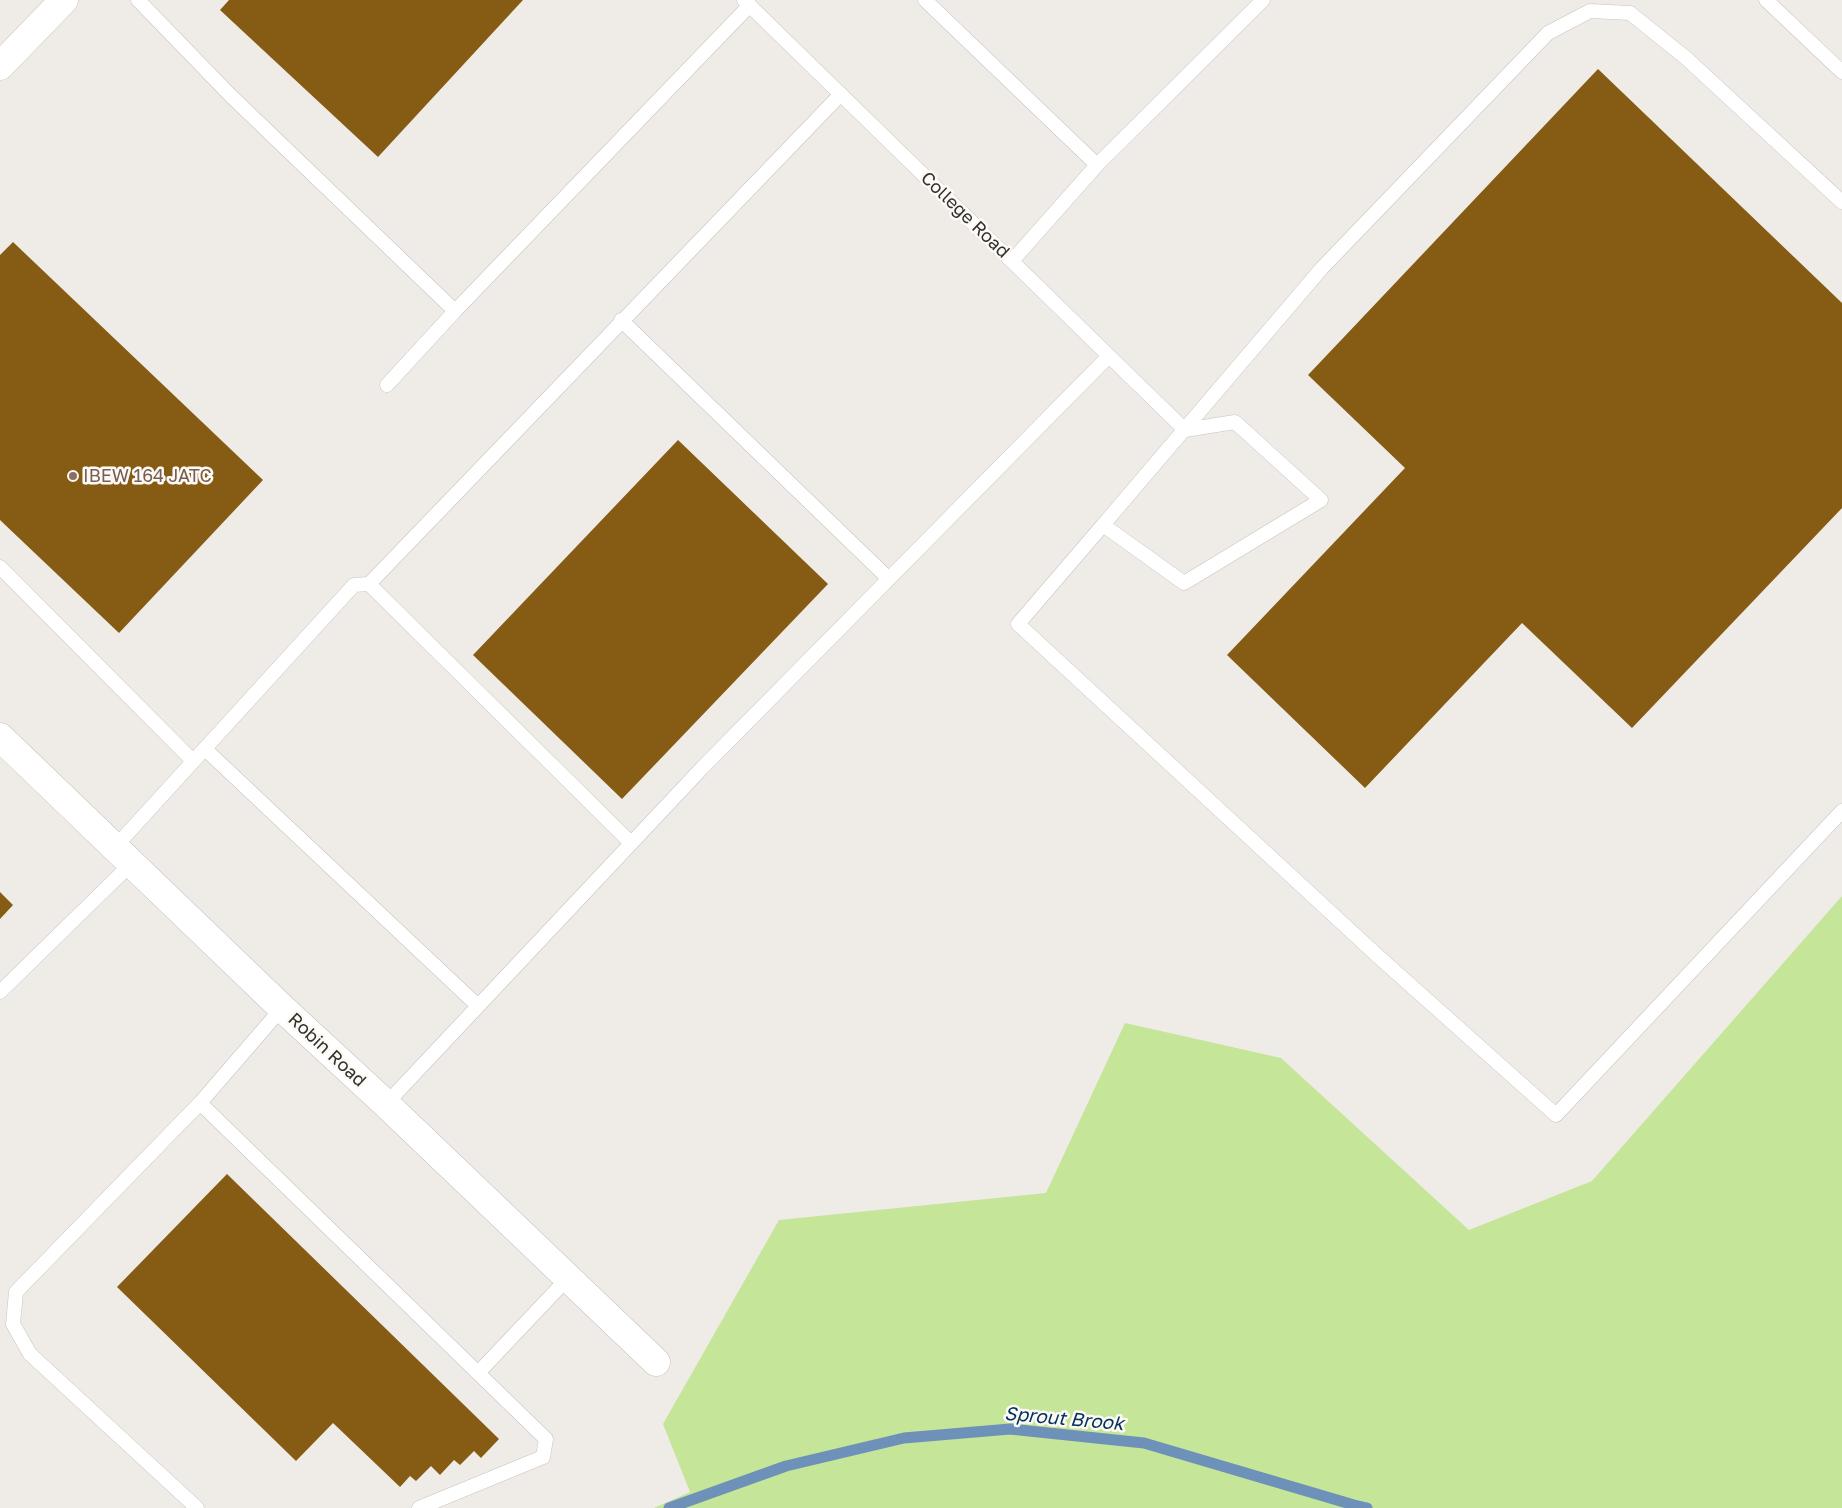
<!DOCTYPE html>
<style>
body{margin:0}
canvas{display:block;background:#efebe6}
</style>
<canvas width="1842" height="1508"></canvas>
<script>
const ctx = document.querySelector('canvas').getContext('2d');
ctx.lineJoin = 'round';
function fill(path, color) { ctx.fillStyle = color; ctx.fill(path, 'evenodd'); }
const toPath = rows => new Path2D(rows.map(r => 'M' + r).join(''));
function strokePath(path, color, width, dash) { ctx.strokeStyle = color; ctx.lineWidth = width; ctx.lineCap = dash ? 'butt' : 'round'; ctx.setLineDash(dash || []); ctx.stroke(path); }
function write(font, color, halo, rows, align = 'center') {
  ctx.font = font + ' "Golos Text",sans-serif'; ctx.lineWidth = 5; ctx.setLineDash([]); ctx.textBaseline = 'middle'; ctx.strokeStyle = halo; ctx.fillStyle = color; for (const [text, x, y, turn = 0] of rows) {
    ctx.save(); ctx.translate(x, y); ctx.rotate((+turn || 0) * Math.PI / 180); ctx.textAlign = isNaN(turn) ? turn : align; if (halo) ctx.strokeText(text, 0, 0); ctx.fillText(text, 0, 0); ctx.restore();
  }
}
const green = toPath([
 [1842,896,1842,1508,654,1508,690,1492,663,1424,779,1220,1046,1193,1125,1023,1281,1058,1469,1230,1592,1181]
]);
const stream = toPath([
 [669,1508,786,1466,904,1438,1010,1429,1144,1443,1354,1505,1367,1508]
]);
const building = toPath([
 [229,0,523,0,378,157,220,10],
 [1598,69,1842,303,1842,508,1632,728,1522,623,1365,788,1227,655,1405,468,1308,375],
 [13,242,263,480,119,633,0,520,0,255],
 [678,440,828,584,622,799,473,655],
 [0,892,13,905,0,919],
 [227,1174,499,1439,481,1458,474,1451,460,1465,454,1460,440,1475,431,1466,416,1481,410,1476,400,1487,333,1423,296,1461,117,1287]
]);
const service = toPath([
 [138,0,230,95,455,311,750,5],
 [744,0,1185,430],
 [925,0,1097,165,1263,0],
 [1766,0,1842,72],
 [1012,261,1097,165],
 [621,320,889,579],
 [387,385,455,311],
 [1185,430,1235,422,1321,500,1184,583,1103,525,1018,624,1380,958,1556,1115,1842,811],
 [1103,525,1322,268,1548,33,1590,11,1630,13,1686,58,1842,202],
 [0,567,193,761],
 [369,584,631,843],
 [205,749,478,1006],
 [116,846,354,585,369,584,841,94],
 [0,992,132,863],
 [200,1103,478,1373,568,1278],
 [386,1104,702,768,1109,356],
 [197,1508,30,1354,13,1324,16,1292,200,1103,282,1008],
 [419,1508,543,1457,546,1439,478,1373]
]);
const minor = toPath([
 [0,737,282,1008,386,1104,656,1362]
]);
const secondary = toPath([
 [0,66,64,0]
]);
const markers = [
 [73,476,5,"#8d6e63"]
];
const streetNames = [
 ["College Road",965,215,44],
 ["Robin Road",327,1050,43]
];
const educationNames = [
 ["IBEW 164 JATC",83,476]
];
const waterNames = [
 ["Sprout Brook",1064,1419,5]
];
fill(green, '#c5e598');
strokePath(stream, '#6e91b9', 11);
fill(building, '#865b13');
strokePath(service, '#c7c4bf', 15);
strokePath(minor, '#c7c4bf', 29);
strokePath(secondary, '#c7c4bf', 29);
strokePath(service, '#fff', 14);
strokePath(minor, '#fff', 28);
strokePath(secondary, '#fff', 28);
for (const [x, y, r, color] of markers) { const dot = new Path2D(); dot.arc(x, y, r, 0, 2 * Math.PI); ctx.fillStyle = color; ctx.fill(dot); strokePath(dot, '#fdf9f4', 2); }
write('18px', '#31302e', '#fdf9f4', streetNames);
write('18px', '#785e54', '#fdf9f4', educationNames, 'left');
write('italic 19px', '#01315e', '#fdf9f4', waterNames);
</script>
